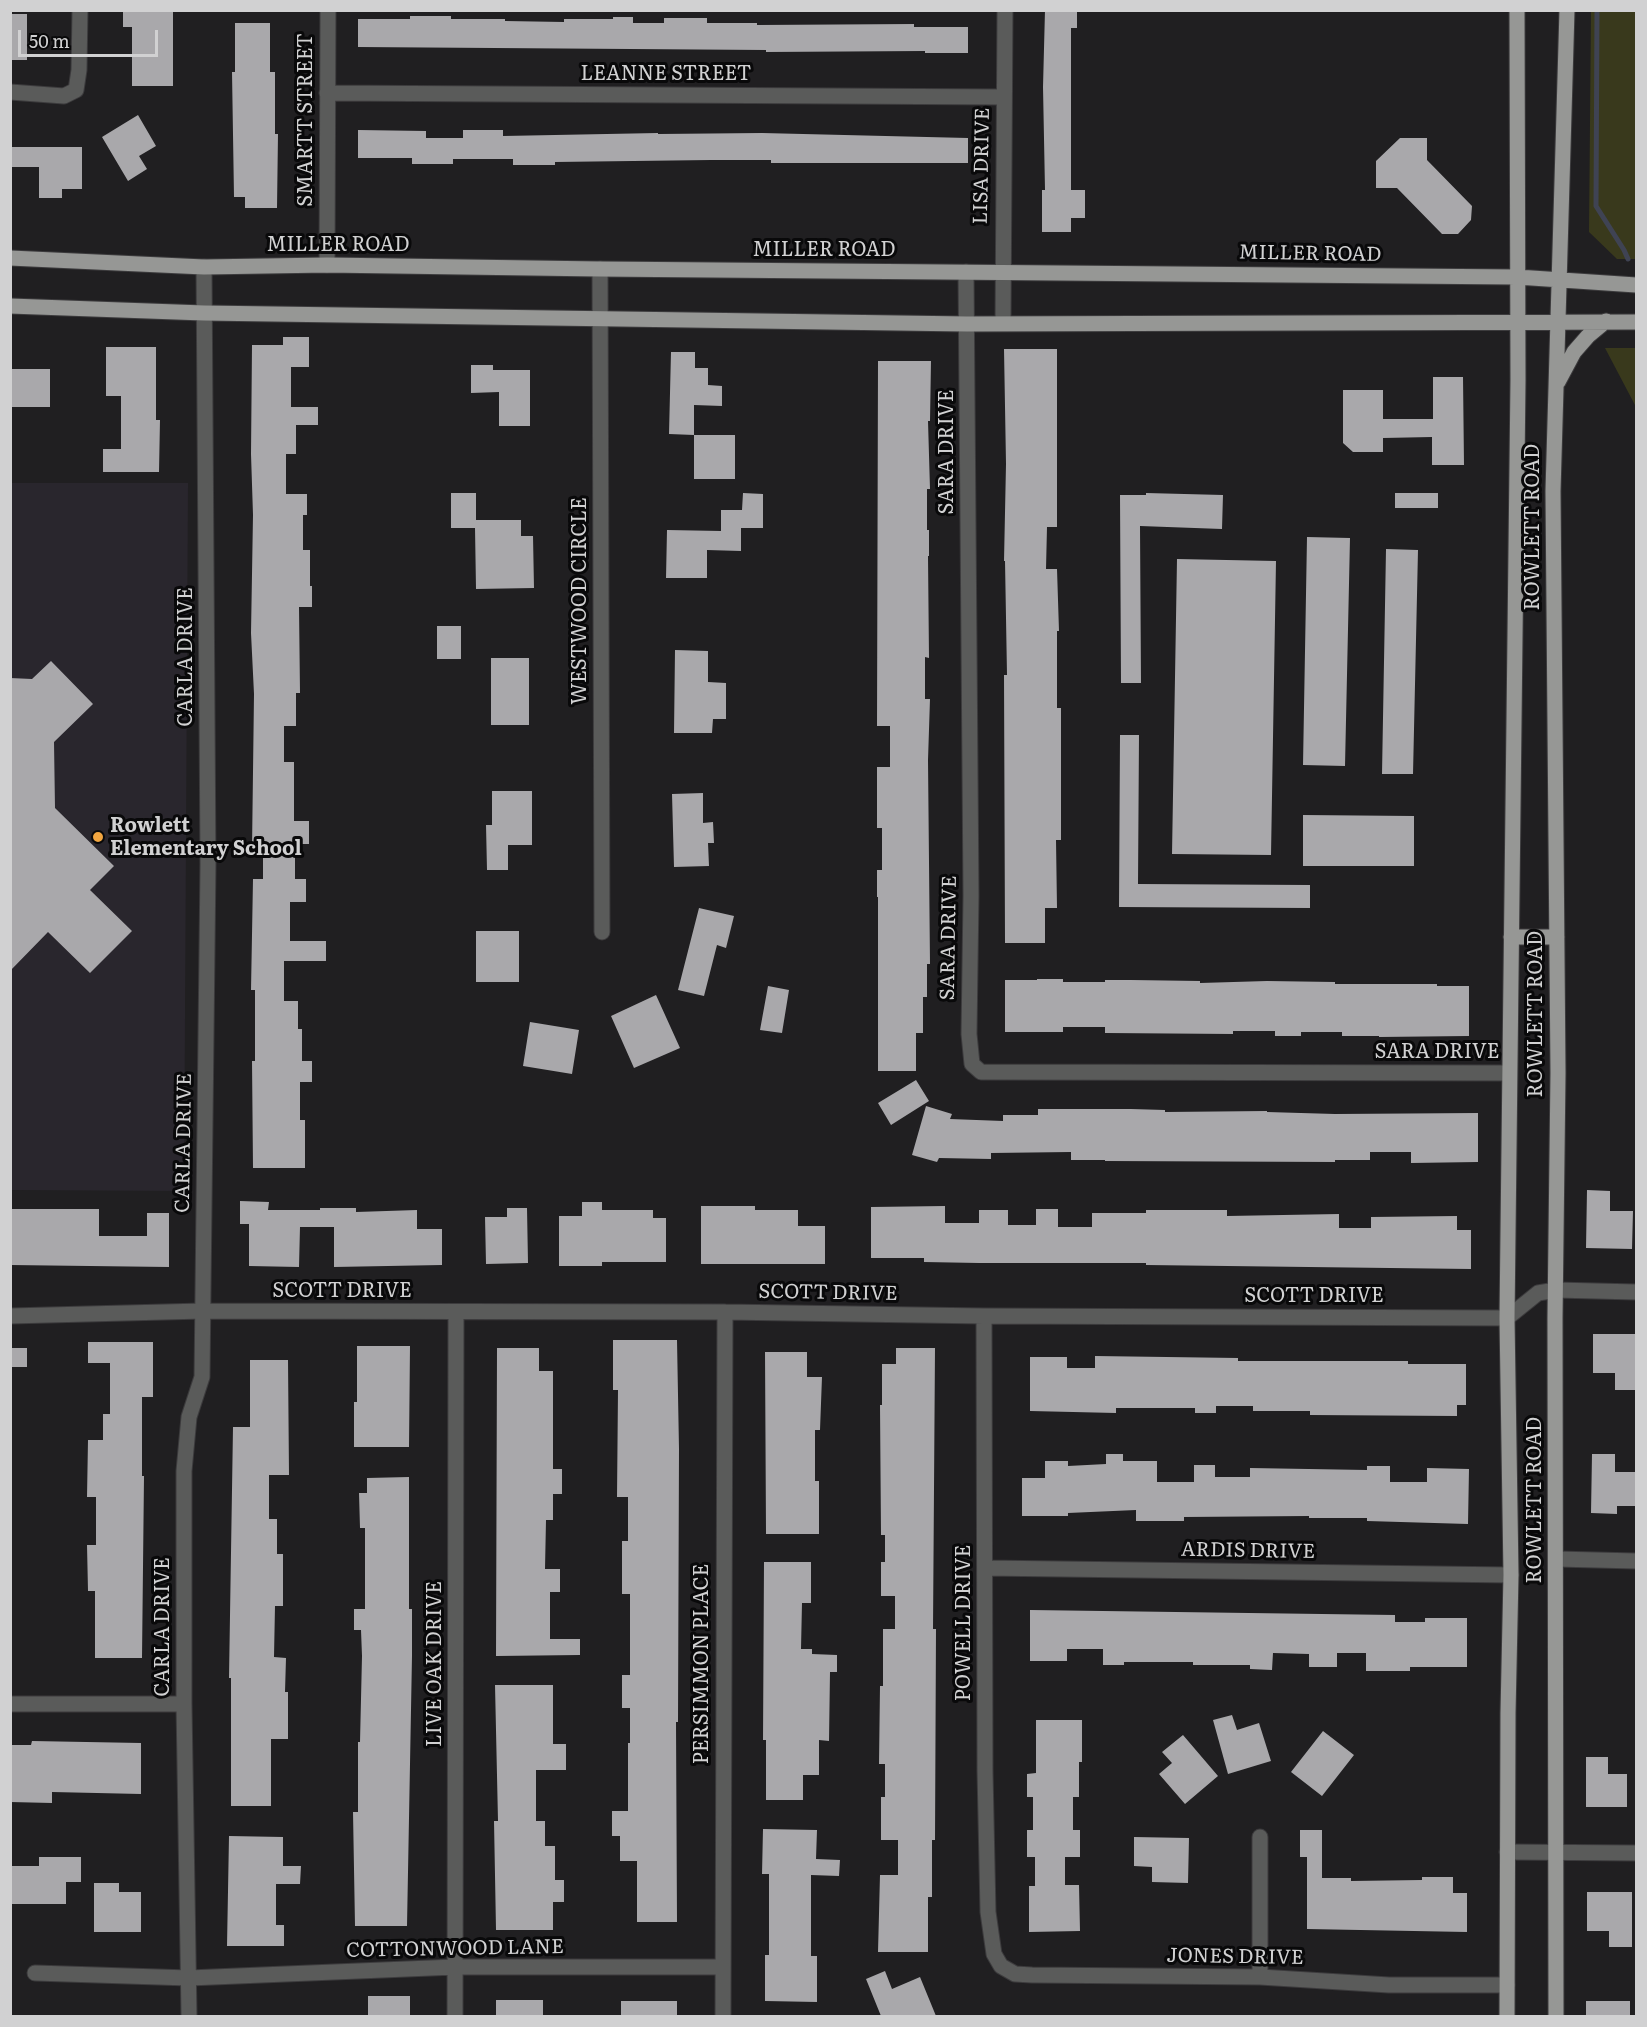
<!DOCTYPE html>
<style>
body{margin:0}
#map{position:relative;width:1647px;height:2027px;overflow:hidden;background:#201f21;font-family:Literata,serif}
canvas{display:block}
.frame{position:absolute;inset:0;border:12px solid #d1d1d2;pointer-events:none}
.scale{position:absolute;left:18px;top:30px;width:140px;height:27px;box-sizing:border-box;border:3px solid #d1d1d2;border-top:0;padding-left:8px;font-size:18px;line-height:21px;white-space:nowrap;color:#d1d1d2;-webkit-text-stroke:4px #09090a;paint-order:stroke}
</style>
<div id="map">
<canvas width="1647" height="2027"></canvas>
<div class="frame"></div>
<div class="scale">50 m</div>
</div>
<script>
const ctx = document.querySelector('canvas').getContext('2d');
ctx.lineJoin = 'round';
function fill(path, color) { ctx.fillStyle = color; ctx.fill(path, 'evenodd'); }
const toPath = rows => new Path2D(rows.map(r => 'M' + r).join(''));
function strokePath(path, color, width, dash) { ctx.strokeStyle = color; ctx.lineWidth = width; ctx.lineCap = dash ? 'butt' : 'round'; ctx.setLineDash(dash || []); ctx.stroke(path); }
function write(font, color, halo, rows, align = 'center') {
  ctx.font = font + ' Literata,serif'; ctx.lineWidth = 6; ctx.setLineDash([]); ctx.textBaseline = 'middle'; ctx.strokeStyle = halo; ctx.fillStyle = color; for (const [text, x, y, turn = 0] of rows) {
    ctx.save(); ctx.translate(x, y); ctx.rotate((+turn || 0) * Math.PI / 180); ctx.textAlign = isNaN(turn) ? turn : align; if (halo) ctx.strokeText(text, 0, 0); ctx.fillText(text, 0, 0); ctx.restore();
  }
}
const built = toPath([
 [11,483,188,483,184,1191,11,1190]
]);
const green = toPath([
 [1591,11,1636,11,1636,259,1617,259,1589,232],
 [1605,348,1636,348,1636,407]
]);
const stream = toPath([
 [1597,10,1596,206,1624,250,1628,259]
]);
const building = toPath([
 [123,10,173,10,173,86,132,86,132,27,123,27],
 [1045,10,1077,10,1077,28,1071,28,1071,190,1085,190,1085,218,1071,218,1071,232,1042,232,1042,190,1045,190,1043,87],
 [10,14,27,14,27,60,10,60],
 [410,16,451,16,451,19,505,19,505,21,564,22,564,19,613,19,613,17,633,17,633,23,664,23,664,18,707,18,707,23,757,23,757,25,914,24,914,27,968,27,968,53,925,53,925,51,766,52,766,50,358,47,358,19,410,19],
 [235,23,270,23,270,72,275,72,275,134,278,134,277,208,245,208,245,197,234,197,232,72,235,72],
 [138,115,156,146,139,156,147,169,128,181,102,137],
 [358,130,426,131,426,138,463,138,463,130,503,130,503,136,658,133,658,134,762,133,968,138,968,163,771,163,771,160,711,160,555,162,555,165,513,165,513,159,453,159,453,164,412,164,412,158,358,158],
 [1400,138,1427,138,1427,160,1472,206,1471,220,1458,234,1442,234,1397,188,1376,188,1376,161],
 [10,147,82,147,82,189,62,189,62,198,39,198,39,167,10,167],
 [283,337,309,337,309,367,291,367,291,407,318,407,318,425,296,425,296,454,286,454,286,494,307,494,307,515,303,515,303,550,310,550,310,586,312,586,312,607,299,607,300,693,296,693,296,726,284,726,284,762,294,762,294,821,309,821,309,844,295,844,295,879,306,879,306,902,290,902,290,941,326,941,326,961,284,961,284,1001,298,1001,298,1029,302,1029,302,1061,312,1061,312,1082,300,1082,300,1120,305,1120,305,1168,253,1168,252,1061,255,1061,255,990,251,990,253,879,263,879,263,849,252,849,254,694,251,633,253,515,251,454,252,345,283,345],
 [106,347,156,347,156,420,160,420,159,472,103,472,103,449,121,449,121,396,106,396],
 [1004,349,1057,349,1057,527,1047,527,1046,569,1057,569,1059,631,1057,631,1057,708,1061,708,1061,840,1056,840,1057,908,1045,908,1045,943,1005,943,1004,675,1007,675,1005,561,1004,561,1006,464],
 [671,352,695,352,695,368,708,368,708,385,722,386,722,406,694,405,694,435,669,434],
 [878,361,931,361,930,421,928,421,930,489,927,489,927,530,929,530,929,556,928,556,929,658,925,657,925,699,930,699,928,760,930,964,927,964,927,997,923,997,923,1033,916,1033,916,1071,878,1071,878,897,877,897,877,870,882,870,882,828,877,828,877,767,890,767,890,726,877,726],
 [471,365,493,365,493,370,530,370,530,426,499,426,499,392,471,393],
 [10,369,50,369,50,407,10,407],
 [1433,377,1463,377,1464,465,1432,465,1432,437,1383,438,1383,452,1353,452,1343,443,1343,390,1383,390,1383,419,1433,419],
 [694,435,735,435,735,479,694,479],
 [451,493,476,493,476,520,521,520,521,536,533,536,534,588,476,589,475,528,451,528],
 [743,493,763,494,763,528,741,528,741,551,707,550,707,578,666,578,667,530,721,531,721,510,742,510],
 [1146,493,1223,495,1222,529,1140,526,1141,683,1121,683,1120,495,1146,495],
 [1395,493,1438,493,1438,508,1395,508],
 [1307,537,1350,538,1345,766,1303,765],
 [1386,549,1418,550,1413,774,1382,774],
 [1177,559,1276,561,1271,855,1172,854],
 [437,626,461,626,461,659,437,659],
 [675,650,708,651,708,682,726,683,726,719,713,719,712,733,674,733],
 [491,658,529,658,529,725,491,725],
 [51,661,93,704,54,742,55,808,114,866,90,890,132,931,90,973,48,932,10,971,10,678,32,679],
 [1120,735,1139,735,1138,884,1310,885,1310,908,1119,907],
 [492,791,532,791,532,845,508,845,508,870,487,870,486,825,492,825],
 [703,793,703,823,713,822,714,843,708,843,709,866,674,867,672,794],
 [1303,815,1414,816,1414,866,1303,866],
 [699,908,734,916,726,948,717,945,704,996,678,990],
 [476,931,519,931,519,982,476,982],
 [1037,979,1063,979,1063,982,1105,982,1105,980,1131,980,1200,981,1200,983,1267,981,1335,982,1335,984,1437,984,1437,986,1469,986,1469,1036,1379,1037,1379,1036,1342,1036,1342,1032,1301,1032,1301,1036,1275,1036,1275,1031,1233,1031,1233,1034,1105,1033,1105,1027,1063,1027,1063,1032,1005,1032,1005,980,1037,980],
 [768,986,789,990,782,1033,760,1030],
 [656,995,680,1048,634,1068,611,1016],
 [530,1022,579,1030,572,1074,523,1066],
 [916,1080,929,1101,891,1125,878,1103],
 [926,1106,952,1114,950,1119,1003,1121,1003,1115,1038,1115,1038,1109,1131,1109,1165,1110,1165,1112,1267,1111,1267,1112,1335,1114,1478,1113,1478,1162,1411,1163,1411,1152,1370,1152,1370,1160,1335,1160,1335,1162,1105,1161,1105,1160,1071,1160,1071,1152,991,1153,991,1159,939,1158,937,1162,912,1155],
 [1587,1190,1610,1191,1610,1211,1633,1211,1632,1249,1586,1248],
 [240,1201,269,1202,268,1210,320,1210,320,1208,356,1208,356,1212,417,1210,417,1229,442,1229,442,1265,334,1267,334,1227,300,1227,299,1267,249,1266,249,1224,240,1224],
 [582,1202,602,1202,602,1210,653,1210,653,1218,666,1218,666,1262,602,1262,602,1266,559,1266,559,1216,582,1216],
 [701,1206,755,1206,755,1210,798,1210,798,1226,825,1226,825,1264,701,1264],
 [945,1206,945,1223,979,1223,979,1210,1008,1210,1008,1225,1036,1225,1036,1209,1058,1209,1058,1227,1092,1227,1092,1213,1146,1213,1146,1210,1227,1210,1227,1216,1339,1214,1339,1228,1371,1228,1371,1217,1457,1216,1457,1230,1471,1230,1471,1269,1146,1265,1146,1263,979,1263,924,1262,924,1258,871,1258,871,1207],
 [507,1208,527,1208,528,1263,486,1264,485,1217,507,1217],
 [10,1209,99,1209,99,1236,147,1236,147,1213,169,1213,169,1267,10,1265],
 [1593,1334,1636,1334,1636,1390,1615,1390,1615,1373,1593,1373],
 [613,1340,677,1340,679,1449,678,1722,676,1722,677,1922,637,1922,637,1861,620,1861,620,1836,612,1836,612,1811,628,1811,628,1743,630,1743,630,1708,622,1708,622,1675,630,1675,630,1594,622,1594,622,1541,628,1541,628,1497,617,1497,618,1390,613,1390],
 [88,1342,153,1342,153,1397,142,1397,142,1476,144,1476,142,1658,95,1658,95,1591,88,1591,87,1545,96,1545,96,1497,87,1497,88,1440,103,1440,103,1414,110,1414,110,1363,88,1363],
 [357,1346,410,1346,409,1447,354,1447,354,1402,357,1402],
 [10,1348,27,1348,27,1367,10,1367],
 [497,1348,539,1348,539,1371,553,1371,553,1469,562,1469,562,1494,553,1494,553,1520,546,1520,545,1569,560,1569,560,1592,550,1592,550,1639,580,1639,580,1655,496,1656],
 [896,1348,935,1348,933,1629,936,1629,935,1840,932,1840,932,1897,928,1897,928,1952,878,1952,880,1875,898,1875,898,1840,881,1840,881,1797,885,1797,885,1764,879,1764,880,1686,883,1686,883,1629,895,1629,895,1596,881,1596,881,1562,885,1562,885,1535,881,1535,880,1405,882,1405,882,1364,896,1364],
 [765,1352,807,1352,807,1377,822,1377,820,1430,815,1430,815,1481,819,1481,819,1534,766,1534],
 [1095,1356,1238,1358,1238,1361,1408,1361,1408,1364,1466,1364,1466,1405,1457,1405,1457,1416,1310,1415,1310,1411,1253,1411,1253,1406,1216,1406,1216,1413,1195,1413,1195,1408,1116,1408,1116,1413,1030,1411,1030,1357,1067,1357,1067,1368,1095,1368],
 [250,1360,288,1360,289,1475,269,1475,269,1519,277,1519,277,1554,283,1554,283,1606,275,1606,274,1657,286,1658,285,1692,288,1692,288,1739,271,1739,271,1806,231,1806,231,1678,229,1678,233,1427,250,1427],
 [1106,1454,1123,1454,1123,1461,1157,1461,1157,1482,1194,1482,1194,1465,1215,1465,1215,1477,1250,1477,1250,1468,1367,1470,1367,1466,1390,1466,1390,1482,1427,1482,1427,1468,1469,1469,1468,1524,1367,1521,1367,1518,1309,1518,1309,1516,1184,1517,1184,1521,1136,1521,1136,1510,1068,1513,1068,1516,1022,1516,1022,1478,1045,1478,1045,1461,1068,1461,1068,1466,1106,1464],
 [1592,1454,1615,1454,1615,1472,1636,1472,1636,1506,1617,1506,1617,1514,1591,1513],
 [409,1477,409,1609,412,1609,412,1656,407,1926,355,1926,353,1812,358,1812,358,1742,360,1742,362,1656,361,1630,354,1630,354,1609,365,1609,365,1528,360,1528,359,1493,367,1493,367,1478],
 [764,1562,811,1562,811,1603,802,1603,801,1649,812,1649,812,1654,837,1655,837,1672,830,1672,829,1741,819,1740,819,1775,803,1775,803,1800,766,1800,766,1740,763,1740],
 [1030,1610,1395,1615,1395,1622,1425,1622,1425,1618,1467,1618,1467,1667,1410,1667,1410,1671,1366,1671,1366,1653,1337,1653,1337,1667,1309,1667,1309,1654,1273,1653,1272,1670,1250,1669,1250,1665,1193,1665,1193,1662,1124,1662,1124,1665,1103,1665,1103,1649,1067,1649,1067,1661,1030,1661],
 [495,1685,553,1685,553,1744,566,1744,566,1770,536,1770,536,1821,545,1821,545,1846,555,1846,555,1880,564,1880,564,1902,553,1902,553,1930,496,1930,494,1821,498,1821],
 [1232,1715,1237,1730,1259,1723,1271,1761,1228,1774,1213,1720],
 [1036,1720,1082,1720,1082,1762,1079,1762,1079,1797,1073,1797,1073,1830,1080,1830,1080,1857,1065,1857,1065,1885,1079,1885,1080,1931,1029,1932,1029,1886,1035,1886,1035,1857,1027,1857,1027,1830,1033,1830,1033,1797,1027,1797,1027,1774,1036,1773],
 [1323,1731,1354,1755,1322,1796,1291,1772],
 [1183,1735,1218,1776,1185,1804,1159,1774,1172,1763,1162,1752],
 [32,1741,141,1743,141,1794,52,1792,52,1803,10,1802,10,1745,31,1745],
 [1586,1757,1608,1757,1608,1774,1627,1774,1627,1807,1586,1807],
 [763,1829,817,1830,816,1859,840,1860,839,1876,811,1875,811,1956,817,1956,817,2002,765,2001,765,1955,769,1955,769,1874,762,1874],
 [1300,1830,1322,1830,1322,1878,1351,1878,1351,1881,1422,1880,1422,1877,1453,1877,1453,1893,1467,1893,1467,1932,1307,1929,1307,1857,1300,1857],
 [229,1836,283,1837,283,1866,301,1866,300,1884,276,1884,276,1925,284,1925,284,1946,227,1946],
 [1134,1837,1189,1838,1188,1883,1152,1882,1152,1867,1134,1866],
 [39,1857,81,1857,81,1882,66,1882,66,1904,11,1904,11,1866,39,1866],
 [94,1883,119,1883,119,1892,141,1892,141,1932,94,1932],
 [1587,1892,1632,1892,1632,1947,1609,1947,1609,1931,1587,1931],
 [885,1971,892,1989,920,1977,936,2016,881,2016,866,1979],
 [368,1996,410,1996,410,2016,368,2016],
 [496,2000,543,2000,543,2016,496,2016],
 [621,2001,677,2001,677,2016,621,2016],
 [1586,2001,1630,2001,1630,2016,1586,2016]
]);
const minor = toPath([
 [10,92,64,96,76,90,79,70,80,10],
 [327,93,1004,97],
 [327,265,328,10],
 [600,269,602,932],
 [966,272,971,896,969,1034,972,1064,981,1072,1509,1073],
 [1003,323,1005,10],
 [10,1316,203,1311,725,1312,984,1316,1507,1318,1538,1293,1556,1290,1636,1292],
 [984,1316,985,1771,988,1912,994,1954,1001,1966,1015,1974,1032,1975,1260,1977,1389,1985,1507,1985],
 [1557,1559,1636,1561],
 [985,1568,1511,1575],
 [10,1704,184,1704],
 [1507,1852,1636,1853],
 [35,1973,189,1978,455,1967,723,1967],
 [1260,1977,1260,1837],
 [189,2016,184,1704,184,1471,189,1417,202,1377,208,864,204,267],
 [455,2016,456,1313],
 [723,2016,725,1312]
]);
const major = toPath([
 [10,258,204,267,327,265,600,269,1517,277,1636,285],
 [10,306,204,313,967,324,1636,322],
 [1558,382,1574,352,1588,336,1606,321],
 [1511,937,1557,937],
 [1507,2016,1508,1713,1511,1575,1507,1318,1518,380,1517,10],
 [1556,2016,1555,1318,1558,1073,1553,491,1567,10]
]);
const markers = [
 [98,837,6,"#f1a540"]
];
const streetNames = [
 ["LEANNE STREET",666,74],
 ["SMARTT STREET",306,120,-90],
 ["LISA DRIVE",982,166,-89],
 ["MILLER ROAD",338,245],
 ["MILLER ROAD",824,250],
 ["MILLER ROAD",1310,254,1],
 ["SARA DRIVE",947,452,-90],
 ["ROWLETT ROAD",1533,527,-90],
 ["WESTWOOD CIRCLE",580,601,-90],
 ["CARLA DRIVE",186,657,-90],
 ["SARA DRIVE",949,938,-89],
 ["ROWLETT ROAD",1536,1014,-90],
 ["SARA DRIVE",1437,1052],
 ["CARLA DRIVE",184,1143,-89],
 ["SCOTT DRIVE",342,1291],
 ["SCOTT DRIVE",828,1293,1],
 ["SCOTT DRIVE",1314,1296],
 ["ROWLETT ROAD",1535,1500,-90],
 ["ARDIS DRIVE",1248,1551,1],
 ["POWELL DRIVE",964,1623,-90],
 ["CARLA DRIVE",163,1627,-90],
 ["LIVE OAK DRIVE",435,1664,-90],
 ["PERSIMMON PLACE",702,1664,-90],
 ["COTTONWOOD LANE",455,1949,-1],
 ["JONES DRIVE",1235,1957,1]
];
const poiNames = [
 ["Rowlett",110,826],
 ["Elementary School",110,849]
];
fill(built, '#29262d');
fill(green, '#39391c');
strokePath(stream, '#3f4353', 5);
fill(building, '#a9a8ab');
strokePath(minor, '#3c3b3d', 17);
strokePath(major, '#3c3b3d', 17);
strokePath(minor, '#5a5b5a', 15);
strokePath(major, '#969795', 15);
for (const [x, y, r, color] of markers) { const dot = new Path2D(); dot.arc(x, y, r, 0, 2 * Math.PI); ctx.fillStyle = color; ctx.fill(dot); strokePath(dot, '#09090a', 2); }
write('20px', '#d1d1d2', '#09090a', streetNames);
write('bold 20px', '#d1d1d2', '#09090a', poiNames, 'left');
</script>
